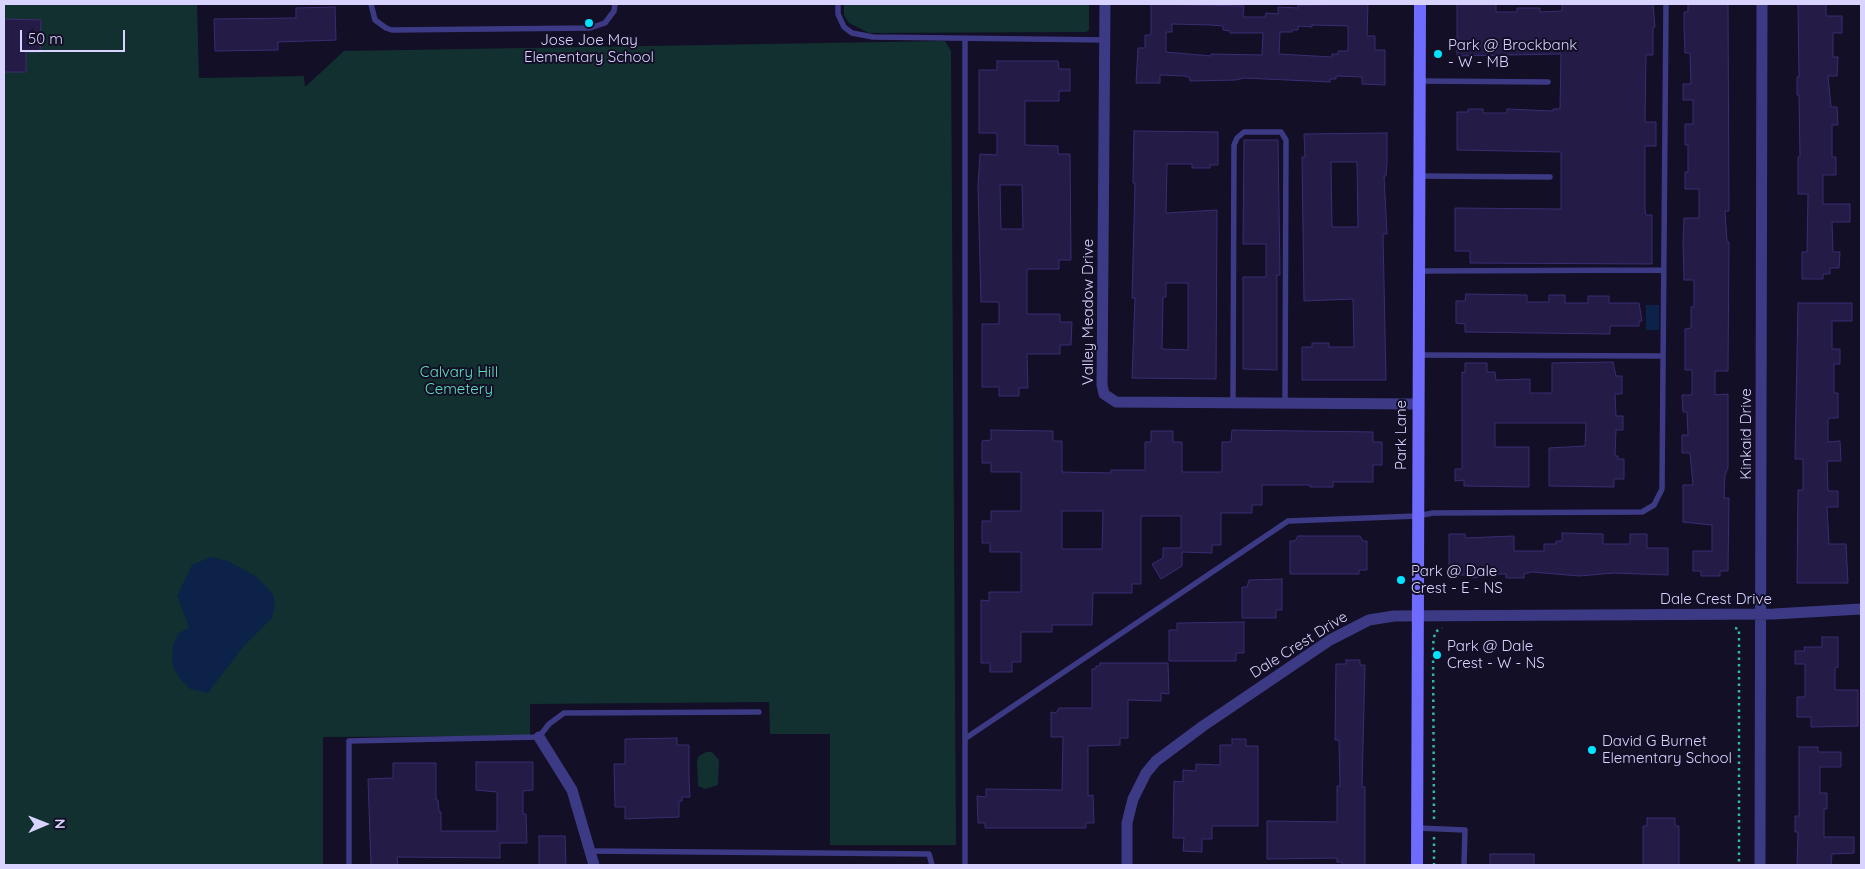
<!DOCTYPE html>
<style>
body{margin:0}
#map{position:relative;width:1865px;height:869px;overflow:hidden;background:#130f26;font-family:Quicksand,sans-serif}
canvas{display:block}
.frame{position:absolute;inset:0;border:5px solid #d9d4ff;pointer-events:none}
.north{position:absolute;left:20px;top:799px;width:50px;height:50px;-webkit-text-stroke:4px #130f26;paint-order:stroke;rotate:89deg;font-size:14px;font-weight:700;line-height:20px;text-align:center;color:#d9d4ff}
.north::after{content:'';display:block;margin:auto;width:18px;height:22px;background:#d9d4ff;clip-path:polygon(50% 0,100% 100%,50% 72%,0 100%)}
.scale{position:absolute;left:20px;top:30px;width:105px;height:22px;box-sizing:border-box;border:2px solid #d9d4ff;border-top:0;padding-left:6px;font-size:15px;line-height:18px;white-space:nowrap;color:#d9d4ff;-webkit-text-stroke:4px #130f26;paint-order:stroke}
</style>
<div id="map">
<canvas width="1865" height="869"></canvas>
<div class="frame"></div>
<div class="north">N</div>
<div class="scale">50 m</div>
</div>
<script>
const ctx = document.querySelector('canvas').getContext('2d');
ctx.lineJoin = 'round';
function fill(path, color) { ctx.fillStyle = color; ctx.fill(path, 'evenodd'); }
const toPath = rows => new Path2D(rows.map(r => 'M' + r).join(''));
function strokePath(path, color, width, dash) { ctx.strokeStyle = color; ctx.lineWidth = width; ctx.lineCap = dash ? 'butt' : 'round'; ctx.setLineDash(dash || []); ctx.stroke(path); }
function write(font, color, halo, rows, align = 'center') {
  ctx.font = font + ' Quicksand,sans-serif'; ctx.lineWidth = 4; ctx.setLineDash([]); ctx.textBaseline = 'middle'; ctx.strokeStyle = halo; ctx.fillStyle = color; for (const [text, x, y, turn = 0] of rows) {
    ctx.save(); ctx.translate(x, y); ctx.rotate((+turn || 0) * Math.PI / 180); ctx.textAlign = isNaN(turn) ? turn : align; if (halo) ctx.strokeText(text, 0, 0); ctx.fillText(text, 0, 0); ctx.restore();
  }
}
const green = toPath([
 [4,4,197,4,199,78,304,76,305,87,344,51,945,41,951,51,956,845,830,845,830,734,770,734,769,702,530,704,530,736,323,737,323,865,4,865],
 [844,4,1089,4,1089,30,1086,32,869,33,849,23,844,15],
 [706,752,712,752,719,760,718,785,705,789,698,786,697,761,699,756]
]);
const water = toPath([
 [1646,305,1659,305,1659,330,1646,330],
 [211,557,228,561,257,577,273,594,275,606,272,618,243,647,208,693,190,689,179,678,172,664,173,645,178,634,189,627,177,596,192,565]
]);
const building = toPath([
 [1151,4,1244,6,1243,17,1265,17,1266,13,1278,14,1278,7,1298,8,1298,5,1368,4,1367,36,1375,36,1375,50,1385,50,1385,85,1362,84,1362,77,1336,76,1336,79,1330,79,1330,82,1244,78,1236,80,1190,81,1190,78,1185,76,1160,75,1160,83,1136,83,1138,48,1145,48,1145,35,1151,35,1151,4],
 [1172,24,1211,25,1223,26,1223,30,1230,31,1230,33,1263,33,1262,55,1211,54,1211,56,1166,52,1166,32,1172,32,1172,24],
 [1312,25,1348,26,1348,51,1338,51,1338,54,1332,54,1332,57,1279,54,1280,32,1292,32,1292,30,1298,30,1298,26,1312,27,1312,25],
 [1457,4,1496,4,1496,12,1517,12,1517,8,1540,8,1540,12,1562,11,1562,4,1653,4,1655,27,1653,27,1653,55,1646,55,1645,122,1656,122,1656,146,1645,146,1645,210,1646,215,1652,215,1652,264,1470,263,1470,251,1455,251,1455,208,1561,209,1561,152,1457,150,1457,112,1468,112,1468,109,1483,109,1483,113,1507,113,1507,109,1553,111,1553,109,1560,109,1561,54,1457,56,1457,4],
 [1688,4,1728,4,1729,211,1725,211,1727,242,1729,242,1728,371,1715,371,1715,395,1728,394,1728,468,1725,475,1724,498,1729,498,1728,571,1720,571,1720,576,1701,576,1701,571,1693,571,1693,551,1712,551,1712,525,1683,522,1683,485,1693,485,1690,453,1682,453,1682,435,1688,435,1687,412,1683,412,1682,395,1692,395,1692,370,1685,370,1685,329,1691,328,1691,307,1694,307,1694,280,1684,280,1683,243,1684,218,1699,218,1699,189,1685,189,1685,172,1688,172,1688,145,1685,145,1685,124,1693,124,1693,100,1683,100,1683,84,1691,84,1690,53,1685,53,1684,27,1684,12,1688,12,1688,4],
 [1798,4,1826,4,1826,16,1842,16,1842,33,1833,33,1833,57,1838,57,1837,76,1828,76,1831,107,1837,107,1838,125,1832,125,1832,157,1836,157,1836,175,1823,175,1823,204,1850,204,1850,222,1832,222,1833,252,1840,252,1839,268,1830,268,1830,274,1823,274,1823,279,1802,279,1802,252,1807,252,1808,194,1798,194,1798,157,1800,157,1799,95,1797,95,1797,77,1799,77,1798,4],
 [335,7,336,40,278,42,278,50,215,51,214,19,296,18,296,8,335,7],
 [4,19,41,20,40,52,26,52,26,72,4,72,4,19],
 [997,61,1058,61,1059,69,1070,69,1070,91,1059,91,1059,101,1025,101,1025,145,1058,146,1058,154,1070,154,1071,260,1059,260,1059,269,1027,269,1027,314,1060,314,1060,322,1072,322,1071,345,1060,345,1060,354,1027,354,1028,388,1019,388,1019,396,999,396,999,387,982,387,982,324,999,324,999,302,981,302,978,186,980,154,997,155,997,133,979,133,979,70,997,70,997,61],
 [1000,185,1022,185,1023,229,1001,229,1000,185],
 [1134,131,1218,132,1218,165,1210,165,1210,168,1192,168,1192,164,1167,164,1166,213,1217,210,1216,379,1132,378,1135,298,1132,298,1135,183,1133,183,1134,131],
 [1166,283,1188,283,1188,350,1162,349,1163,297,1166,297,1166,283],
 [1387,133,1387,162,1386,176,1384,176,1387,234,1383,234,1386,380,1302,380,1302,347,1312,347,1312,343,1329,343,1329,347,1354,347,1353,299,1304,301,1302,157,1305,157,1304,134,1387,133],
 [1331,162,1357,162,1358,227,1332,227,1331,162],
 [1244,140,1278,140,1280,275,1277,275,1277,370,1243,369,1243,277,1266,277,1266,244,1243,244,1244,140],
 [1466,294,1527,295,1527,302,1549,302,1549,295,1565,295,1565,303,1588,303,1588,296,1609,296,1609,303,1639,303,1642,321,1639,321,1639,326,1610,326,1610,334,1465,332,1465,324,1456,323,1456,301,1465,301,1466,294],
 [1798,303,1852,303,1852,321,1832,321,1832,349,1840,349,1840,364,1834,364,1834,393,1838,393,1838,418,1830,418,1828,420,1828,442,1840,441,1841,461,1827,461,1828,491,1838,491,1838,507,1827,507,1829,544,1846,544,1848,583,1797,583,1798,490,1803,490,1803,459,1795,459,1798,303],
 [1613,362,1616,376,1622,376,1622,394,1615,394,1616,416,1623,416,1623,430,1616,430,1615,456,1618,456,1618,459,1624,459,1624,479,1614,479,1614,487,1549,486,1549,448,1585,446,1586,423,1495,423,1495,447,1529,447,1529,487,1464,486,1464,480,1455,481,1455,469,1462,469,1462,372,1465,373,1465,363,1487,363,1487,372,1495,372,1496,380,1530,379,1530,393,1552,393,1552,363,1613,362],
 [991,430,1053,431,1053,441,1062,441,1062,472,1111,473,1111,470,1145,470,1145,442,1151,442,1151,431,1173,431,1173,442,1182,442,1182,472,1222,472,1222,442,1231,442,1232,430,1373,432,1373,442,1382,442,1382,465,1373,465,1373,482,1333,482,1333,487,1310,487,1310,485,1262,485,1262,505,1252,505,1252,513,1221,513,1221,545,1212,545,1212,553,1182,552,1182,566,1161,579,1152,564,1163,558,1163,548,1181,548,1181,516,1141,516,1141,584,1132,584,1132,593,1093,593,1092,625,1052,625,1052,632,1021,632,1021,662,1012,662,1012,672,990,672,990,663,981,663,981,600,989,601,989,592,1021,592,1021,552,990,552,990,543,982,543,982,521,991,521,991,511,1021,511,1021,472,991,472,991,463,982,463,982,441,991,440,991,430],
 [1062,511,1103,511,1102,549,1062,549,1062,511],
 [1562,533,1603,534,1603,544,1630,544,1630,534,1647,534,1647,548,1668,548,1668,575,1614,573,1579,576,1532,572,1524,574,1524,578,1506,578,1506,574,1485,574,1484,577,1472,578,1472,575,1449,575,1449,534,1465,534,1465,538,1514,536,1514,551,1544,551,1544,544,1556,544,1556,541,1562,541,1562,533],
 [1298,536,1360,536,1363,541,1367,541,1367,570,1359,570,1359,574,1290,574,1290,541,1295,541,1298,536],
 [1282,579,1282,610,1276,610,1276,618,1242,618,1242,587,1247,587,1249,580,1282,579],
 [1244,622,1244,653,1236,653,1236,661,1169,661,1169,630,1177,630,1177,623,1244,622],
 [1822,637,1838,637,1838,667,1835,668,1835,690,1858,690,1858,726,1811,727,1811,717,1797,717,1797,697,1805,697,1805,664,1795,664,1795,651,1805,651,1804,647,1822,647,1822,637],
 [1346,660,1360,660,1360,665,1365,665,1362,787,1365,787,1365,865,1342,865,1342,862,1337,862,1337,858,1267,859,1267,821,1337,822,1337,786,1340,786,1339,740,1335,740,1336,664,1346,664,1346,660],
 [1100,663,1168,663,1169,694,1161,693,1161,701,1128,700,1128,738,1120,738,1120,745,1088,746,1088,796,1093,795,1094,823,1086,823,1086,828,985,828,985,823,978,823,977,796,986,797,986,789,1062,790,1063,737,1051,737,1051,712,1056,713,1059,708,1092,708,1092,669,1096,669,1096,666,1100,666,1100,663],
 [677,738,677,745,689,745,689,779,690,797,682,797,682,801,679,801,679,817,625,819,625,807,615,807,614,764,625,764,625,739,677,738],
 [1232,739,1246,739,1246,746,1258,746,1258,826,1212,826,1212,839,1202,839,1202,852,1183,851,1184,838,1173,838,1174,781,1183,782,1183,770,1196,771,1196,764,1220,765,1220,745,1232,745,1232,739],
 [1799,747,1818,747,1818,752,1841,752,1841,767,1820,767,1820,793,1827,793,1827,809,1824,809,1824,837,1854,837,1854,853,1832,854,1831,865,1797,865,1798,832,1795,832,1795,816,1799,816,1799,747],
 [476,762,533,762,533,790,523,791,523,814,526,814,527,843,500,843,500,858,397,857,398,865,371,865,368,779,393,778,393,763,436,763,436,800,438,800,439,812,441,812,441,831,497,831,497,792,476,790,476,762],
 [1647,818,1675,818,1675,826,1679,826,1679,865,1643,865,1643,826,1647,826,1647,818],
 [539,836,565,836,566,865,539,865,539,836],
 [1490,854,1534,854,1534,865,1490,865,1490,854]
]);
const path = toPath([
 [1735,628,1739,629,1739,865],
 [1434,819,1433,645,1435,632,1442,628],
 [1434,837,1434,865]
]);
const lane = toPath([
 [371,4,375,20,386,28,392,30,590,28,605,23,614,11,615,4],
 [838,4,838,14,844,27,852,33,873,37,1105,40],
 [965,38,965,865],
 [1420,81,1548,82],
 [1419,176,1550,177],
 [1419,271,1664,270],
 [1418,355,1663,356],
 [1233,403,1234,145,1237,138,1244,132,1281,132,1286,140,1285,403],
 [966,738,1288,521,1417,516,1433,513,1642,512,1654,505,1662,489,1666,4],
 [1417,828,1465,830,1464,865],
 [590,851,929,854,932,865],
 [349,865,349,741,539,737,549,724,564,713,759,712]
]);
const street = toPath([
 [1105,4,1102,385,1104,394,1116,402,1417,404],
 [539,737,572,790,594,865],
 [1127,865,1127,823,1133,799,1146,773,1156,761,1203,726,1330,640,1369,620,1394,616,1774,614,1861,609],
 [1760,865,1762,4]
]);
const secondary = toPath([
 [1417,865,1420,4]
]);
const markers = [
 [589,23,5,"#00e5ff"],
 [1438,54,5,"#00e5ff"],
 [1401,580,5,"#00e5ff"],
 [1437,655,5,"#00e5ff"],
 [1592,750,5,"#00e5ff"]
];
const poiNames = [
 ["Jose Joe May",589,40,"center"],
 ["Elementary School",589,57,"center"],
 ["Park @ Brockbank",1448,45],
 ["- W - MB",1448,62],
 ["Park @ Dale",1411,571],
 ["Crest - E - NS",1411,588],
 ["Park @ Dale",1447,646],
 ["Crest - W - NS",1447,663],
 ["David G Burnet",1602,741],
 ["Elementary School",1602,758]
];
const streetNames = [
 ["Valley Meadow Drive",1088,312,-90],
 ["Kinkaid Drive",1746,434,-90],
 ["Park Lane",1401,435,-90],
 ["Dale Crest Drive",1716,599],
 ["Dale Crest Drive",1299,645,-32]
];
const parkNames = [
 ["Calvary Hill",459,372],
 ["Cemetery",459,389]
];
fill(green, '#12302f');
fill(water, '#0c2248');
fill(building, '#241b47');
strokePath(building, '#3b2d73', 1);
strokePath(path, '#2fb8b0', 2.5, [2.5, 4]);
strokePath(lane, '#3d3a85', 5.5);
strokePath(street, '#3d3a85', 11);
strokePath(secondary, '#6f6bff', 12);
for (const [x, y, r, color] of markers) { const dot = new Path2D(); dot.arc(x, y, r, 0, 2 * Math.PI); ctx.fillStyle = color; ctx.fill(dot); strokePath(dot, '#130f26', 2); }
write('15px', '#d9d4ff', '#130f26', poiNames, 'left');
write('15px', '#d9d4ff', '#130f26', streetNames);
write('15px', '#5fe0c0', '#130f26', parkNames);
</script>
